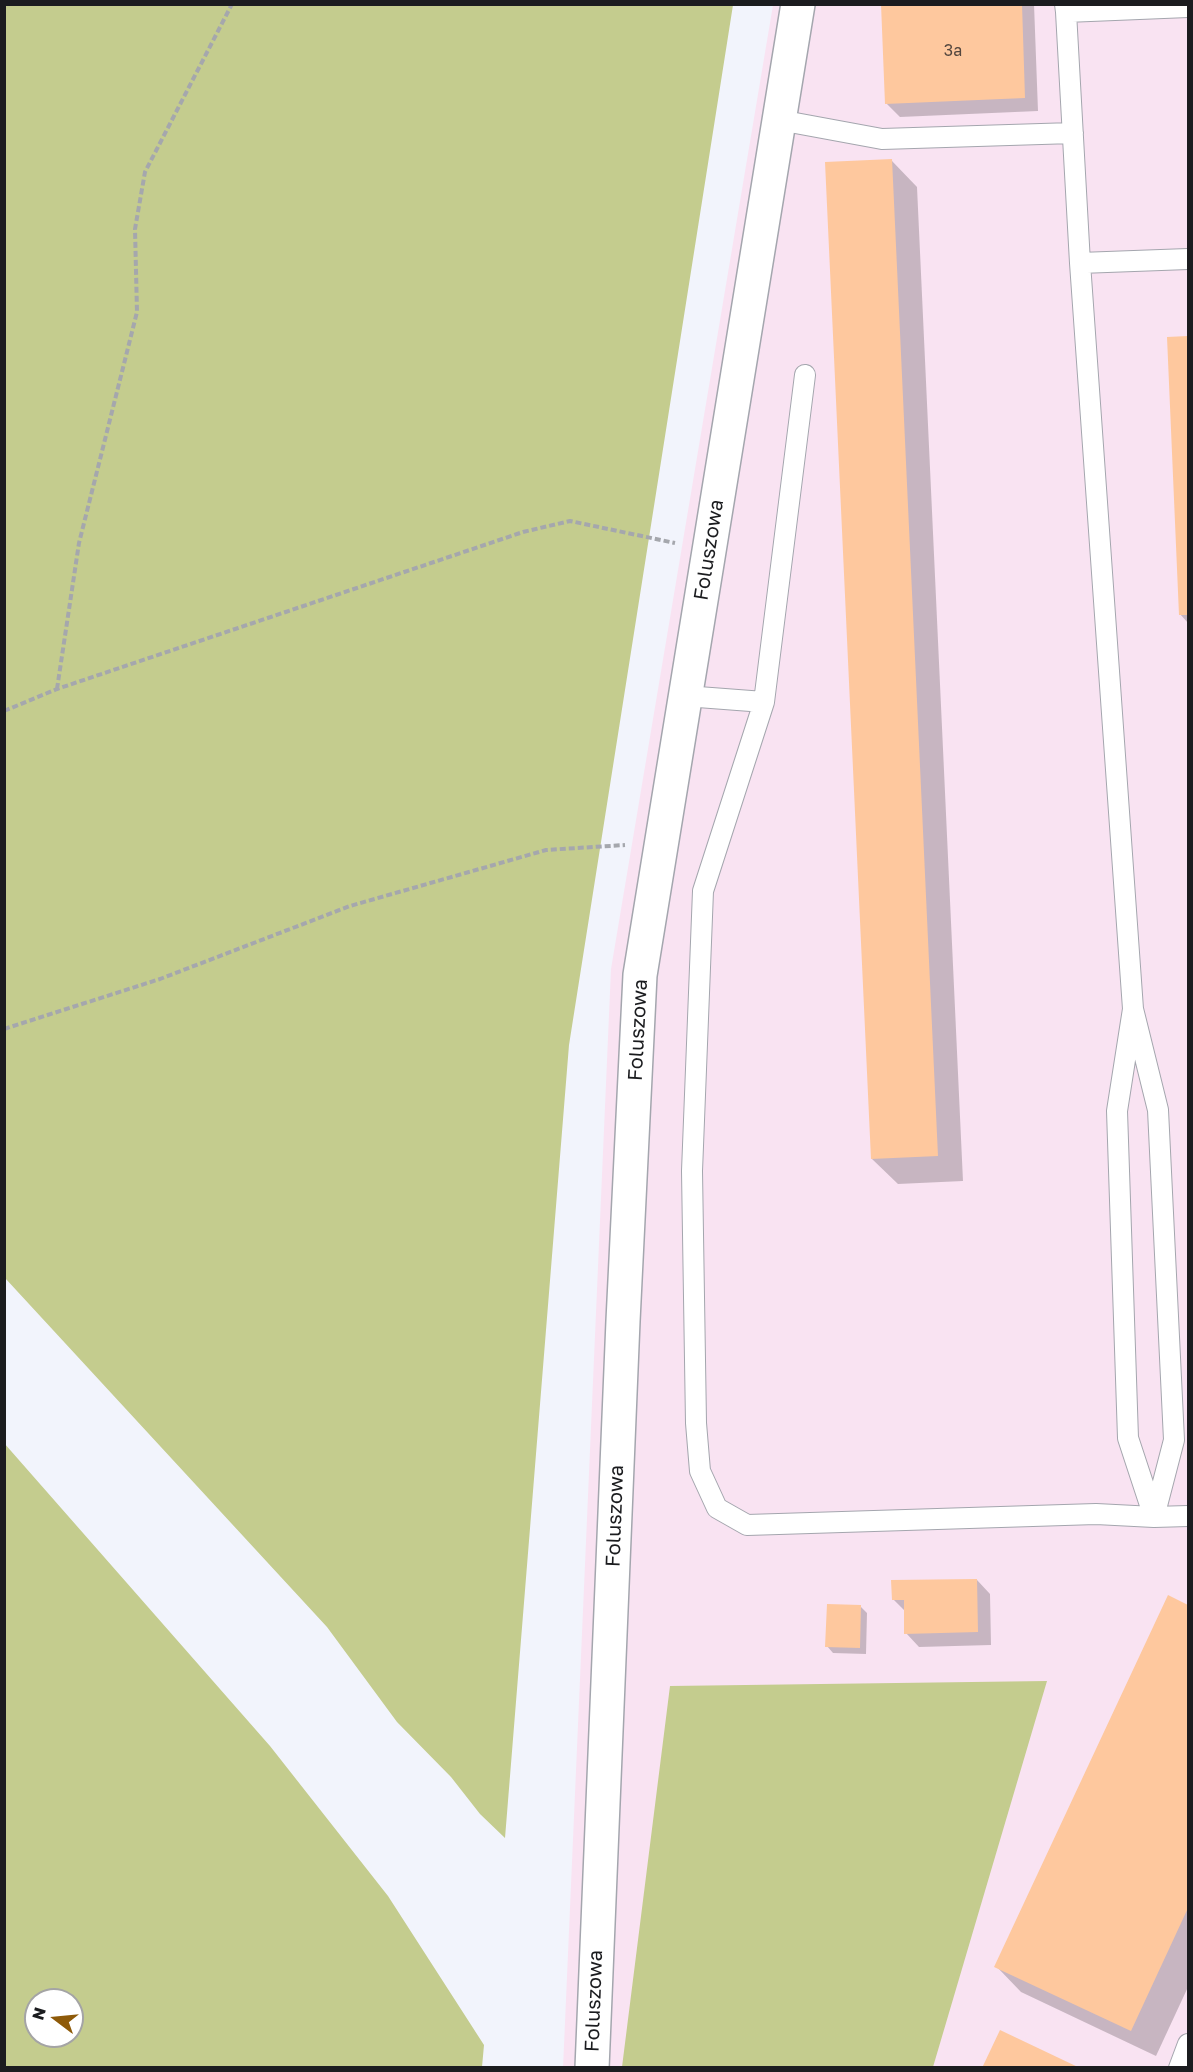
<!DOCTYPE html>
<style>
body{margin:0}
#map{position:relative;width:1193px;height:2072px;overflow:hidden;background:#f2f4fc;font-family:"Golos Text",sans-serif}
canvas{display:block}
.frame{position:absolute;inset:0;border:6px solid #1b1c1f;pointer-events:none}
.north{position:absolute;left:24px;top:1988px;width:60px;height:60px;box-sizing:border-box;background:#fff;border:2px solid #a4a4a5;border-radius:50%;rotate:286deg;font-size:16px;font-weight:700;line-height:24px;text-align:center;color:#1b1c1f}
.north::after{content:'';display:block;margin:auto;width:21px;height:27px;background:#8e5a09;clip-path:polygon(50% 0,100% 100%,50% 72%,0 100%)}
</style>
<div id="map">
<canvas width="1193" height="2072"></canvas>
<div class="frame"></div>
<div class="north">N</div>
</div>
<script>
const ctx = document.querySelector('canvas').getContext('2d');
ctx.lineJoin = 'round';
function fill(path, color) { ctx.fillStyle = color; ctx.fill(path, 'evenodd'); }
const toPath = rows => new Path2D(rows.map(r => 'M' + r).join(''));
function strokePath(path, color, width, dash) { ctx.strokeStyle = color; ctx.lineWidth = width; ctx.lineCap = dash ? 'butt' : 'round'; ctx.setLineDash(dash || []); ctx.stroke(path); }
function write(font, color, halo, rows, align = 'center') {
  ctx.font = font + ' "Golos Text",sans-serif'; ctx.lineWidth = 5; ctx.setLineDash([]); ctx.textBaseline = 'middle'; ctx.strokeStyle = halo; ctx.fillStyle = color; for (const [text, x, y, turn = 0] of rows) {
    ctx.save(); ctx.translate(x, y); ctx.rotate((+turn || 0) * Math.PI / 180); ctx.textAlign = isNaN(turn) ? turn : align; if (halo) ctx.strokeText(text, 0, 0); ctx.fillText(text, 0, 0); ctx.restore();
  }
}
const industrial = toPath([
 [773,5,1188,5,1188,2067,563,2068,611,969]
]);
const forest = toPath([
 [5,4,733,5,569,1045,505,1838,480,1814,451,1777,397,1722,327,1627,5,1278],
 [4,1443,270,1746,388,1896,484,2045,482,2067,5,2067],
 [36,2000,72,2000,72,2036,36,2036],
 [1047,1681,933,2067,622,2067,670,1686]
]);
const shadow = toPath([
 [883,4,1034,4,1038,111,900,117,886,103],
 [892,161,917,187,963,1181,898,1184,872,1159],
 [1169,338,1188,338,1188,623,1180,614],
 [977,1580,990,1594,991,1645,919,1647,906,1633,905,1611,893,1599],
 [1169,1597,1188,1607,1188,1987,1156,2056,1021,1992,996,1966],
 [861,1607,867,1613,866,1654,833,1653,827,1646]
]);
const building = toPath([
 [881,4,1022,4,1025,98,885,104],
 [892,159,938,1156,871,1159,825,162],
 [1188,336,1188,615,1179,615,1167,337],
 [977,1579,978,1632,904,1634,904,1600,892,1600,891,1580],
 [1168,1595,1188,1605,1188,1908,1131,2031,994,1967],
 [827,1604,861,1605,860,1648,825,1647],
 [1000,2030,1080,2068,982,2068]
]);
const path = toPath([
 [57,689,79,543,137,312,135,229,145,172,232,4],
 [4,711,57,689,523,532,570,521,675,543],
 [4,1029,160,979,350,906,546,850,625,845]
]);
const service = toPath([
 [1065,4,1066,12,1188,7],
 [1066,12,1080,263],
 [779,120,882,139,1073,133],
 [1188,259,1080,263,1133,1009,1117,1111,1128,1438,1154,1517,1188,1516],
 [805,375,764,702,703,891,692,1171,696,1423,700,1471,717,1508,747,1525,1096,1514,1154,1517,1174,1440,1158,1110,1133,1009],
 [685,696,764,702],
 [1179,2068,1188,2044]
]);
const minor = toPath([
 [592,2068,623,1321,640,975,798,4]
]);
const numberNames = [
 ["3a",953,51]
];
const streetNames = [
 ["Foluszowa",709,550,-81],
 ["Foluszowa",638,1030,-87],
 ["Foluszowa",615,1516,-88],
 ["Foluszowa",594,2001,-88]
];
fill(industrial, '#f9e3f2');
fill(forest, '#c4cc8e');
fill(shadow, '#0003');
fill(building, '#fec89e');
strokePath(service, '#a4a6ae', 22);
strokePath(minor, '#a4a6ae', 36);
strokePath(path, '#a5a7ad', 4, [6, 3]);
strokePath(service, '#fff', 20);
strokePath(minor, '#fff', 33);
write('16px', '#54473f', null, numberNames);
write('20px', '#1b1c1f', '#fff', streetNames);
</script>
